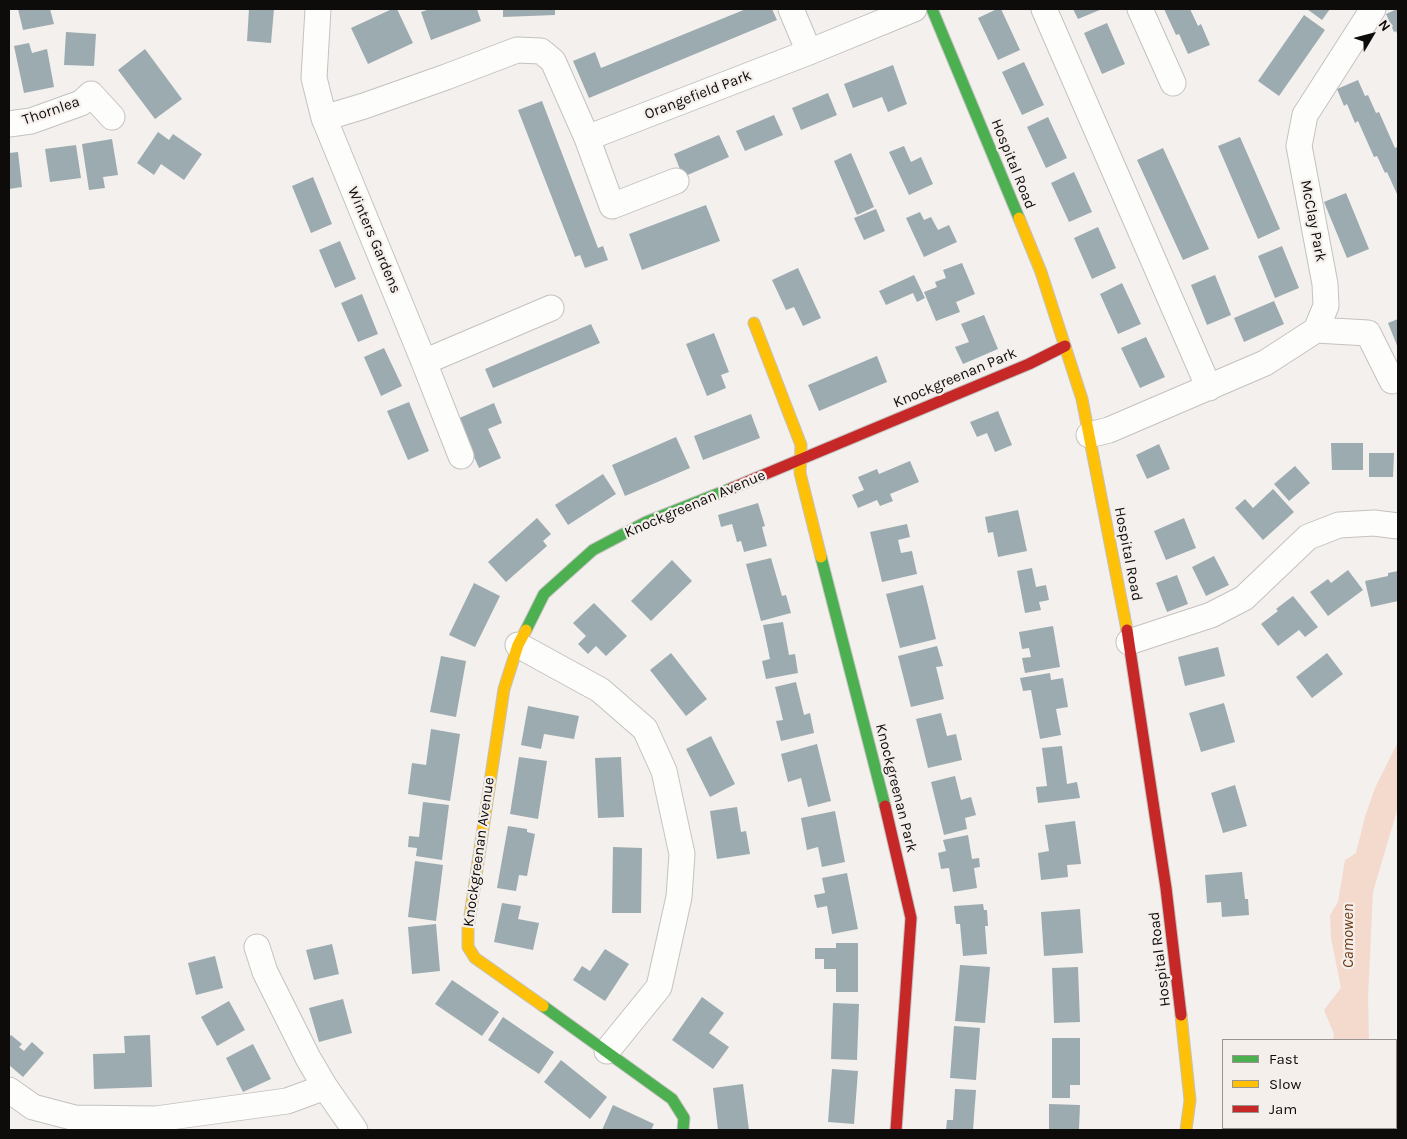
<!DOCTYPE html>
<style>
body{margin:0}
#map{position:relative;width:1407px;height:1139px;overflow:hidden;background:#f3f0ee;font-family:Karla,sans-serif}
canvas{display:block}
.frame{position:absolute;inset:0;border:10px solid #0e0c0b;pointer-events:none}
.legend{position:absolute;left:1222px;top:1039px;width:175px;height:90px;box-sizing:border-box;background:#f5efec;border:1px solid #999492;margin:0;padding:6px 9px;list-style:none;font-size:15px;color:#0e0c0b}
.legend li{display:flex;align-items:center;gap:10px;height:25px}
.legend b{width:25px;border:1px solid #999492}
.north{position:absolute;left:1347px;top:10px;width:50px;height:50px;-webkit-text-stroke:4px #f5efec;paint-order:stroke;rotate:53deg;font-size:14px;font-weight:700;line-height:20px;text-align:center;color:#0e0c0b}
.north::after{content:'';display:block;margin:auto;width:18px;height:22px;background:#0e0c0b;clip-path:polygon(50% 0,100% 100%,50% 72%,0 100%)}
</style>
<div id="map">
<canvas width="1407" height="1139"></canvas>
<div class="frame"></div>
<ul class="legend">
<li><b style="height:6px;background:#4caf50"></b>Fast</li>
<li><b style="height:6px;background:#ffc107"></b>Slow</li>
<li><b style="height:6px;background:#c62828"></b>Jam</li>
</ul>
<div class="north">N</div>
</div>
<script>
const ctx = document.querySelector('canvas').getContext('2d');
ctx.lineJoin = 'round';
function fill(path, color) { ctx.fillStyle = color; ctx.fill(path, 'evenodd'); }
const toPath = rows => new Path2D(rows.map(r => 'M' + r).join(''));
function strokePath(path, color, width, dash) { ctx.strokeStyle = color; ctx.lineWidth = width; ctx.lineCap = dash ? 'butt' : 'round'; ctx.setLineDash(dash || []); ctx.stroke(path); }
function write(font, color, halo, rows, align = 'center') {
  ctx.font = font + ' Karla,sans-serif'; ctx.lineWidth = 4.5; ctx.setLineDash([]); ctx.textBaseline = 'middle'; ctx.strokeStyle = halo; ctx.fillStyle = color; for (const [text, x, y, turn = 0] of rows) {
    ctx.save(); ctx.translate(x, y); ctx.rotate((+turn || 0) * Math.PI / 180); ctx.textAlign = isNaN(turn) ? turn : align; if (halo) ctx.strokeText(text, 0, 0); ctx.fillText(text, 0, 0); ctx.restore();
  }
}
const water = toPath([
 [1398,742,1398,807,1373,892,1368,998,1369,1040,1333,1040,1334,1034,1324,1010,1341,988,1331,938,1330,915,1338,902,1345,860,1356,853,1365,817,1375,788]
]);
const building = toPath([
 [18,9,50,9,54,24,23,30],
 [249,9,274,9,271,43,247,41],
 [392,9,397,9,413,43,368,64,351,28],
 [430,9,477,9,481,21,431,40,421,12],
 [503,9,555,9,555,15,503,17],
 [746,9,772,9,777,20,589,98,573,61,595,52,601,68],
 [997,9,1001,9,1020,50,998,60,978,18],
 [1073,9,1102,9,1078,19],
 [1164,9,1190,9,1198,26,1201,24,1210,45,1188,54,1179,34,1176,35],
 [1307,9,1330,9,1322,20],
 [1397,9,1398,9,1398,36,1396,31,1394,32,1386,14],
 [1304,15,1325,30,1279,96,1258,81],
 [1107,23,1125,64,1102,74,1084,33],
 [66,32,96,34,94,66,64,65],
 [29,43,32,53,47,49,54,87,24,93,14,46],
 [145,49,182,99,155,119,118,70],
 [1024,62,1044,105,1022,115,1002,72],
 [893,65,907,104,888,112,882,97,853,108,844,84],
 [1358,80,1365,96,1368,95,1376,113,1379,112,1395,148,1397,147,1398,148,1398,193,1397,194,1387,172,1385,173,1377,156,1374,157,1358,121,1355,123,1347,104,1344,106,1337,89],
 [828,93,837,115,801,130,792,108],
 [542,101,598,248,603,246,608,260,585,268,580,255,575,257,518,110],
 [774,115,783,135,745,151,736,131],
 [1048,117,1067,158,1046,168,1027,127],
 [158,132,169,140,173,134,202,154,184,180,161,164,154,175,137,163],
 [719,135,729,157,683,177,674,154],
 [1240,137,1280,229,1258,239,1218,146],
 [112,139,118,175,103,177,105,188,89,190,82,144],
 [76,145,81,178,50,182,45,149],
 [904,146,911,162,921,157,933,184,909,195,889,152],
 [1163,148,1209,249,1183,260,1137,160],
 [18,152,22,187,9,189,9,153],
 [851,153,874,207,857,215,834,161],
 [1074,172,1092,212,1069,222,1051,183],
 [313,177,332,224,311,233,292,186],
 [1346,193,1369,249,1347,258,1324,202],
 [706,205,720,241,642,270,629,234],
 [876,209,885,231,864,240,854,218],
 [920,212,924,220,931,217,938,230,949,225,957,242,924,257,906,218],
 [1098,227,1116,268,1092,279,1074,238],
 [340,241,356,279,335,288,319,250],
 [1282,246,1299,288,1275,298,1258,256],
 [962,263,975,294,956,302,960,312,936,321,924,292,937,287,935,282,946,278,943,270],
 [798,268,821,318,803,326,794,307,786,310,772,280],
 [914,275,925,298,917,302,913,293,886,305,879,291],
 [1215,275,1231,315,1207,325,1191,285],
 [1122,283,1141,324,1118,334,1100,294],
 [362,294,378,334,358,342,341,303],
 [1274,301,1284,324,1244,342,1234,318],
 [984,315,998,349,963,364,955,347,969,342,961,324],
 [1398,319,1398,348,1388,323],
 [591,324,600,343,493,388,485,369],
 [714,333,729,372,721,375,726,388,707,396,686,344],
 [1146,337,1165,377,1140,388,1121,348],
 [384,348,402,386,381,396,364,357],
 [877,356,887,382,819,411,808,385],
 [409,402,429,451,408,460,387,411],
 [494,403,502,423,488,429,501,458,479,468,457,419],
 [998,411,1012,445,995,452,987,433,977,437,970,422],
 [751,414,760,438,703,460,694,436],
 [676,437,690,468,625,496,612,465],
 [1331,443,1363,443,1363,470,1332,470],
 [1159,444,1170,469,1147,479,1136,455],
 [1369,453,1394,453,1393,477,1369,477],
 [910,461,919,482,890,494,893,501,880,506,877,500,858,508,852,495,864,490,858,477,877,469,879,474],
 [1295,466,1310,483,1289,501,1274,484],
 [603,474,616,494,568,525,555,505],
 [1273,489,1294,512,1263,540,1235,508,1245,499,1253,508],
 [758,503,765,526,762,527,767,546,744,552,741,541,737,542,732,524,721,527,718,515],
 [1018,510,1027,551,998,557,993,532,988,533,985,517],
 [537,518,551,534,543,541,547,546,506,582,488,562],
 [1184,518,1196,548,1166,560,1154,531],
 [907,524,910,537,898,540,901,553,912,551,917,574,882,582,870,532],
 [1214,556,1229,585,1206,596,1192,567],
 [771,558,782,596,786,595,791,613,761,621,746,564],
 [672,560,692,581,651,621,631,601],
 [1032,568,1036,587,1046,585,1049,600,1039,602,1041,610,1025,613,1017,571],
 [1348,570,1363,590,1328,616,1310,592,1328,579,1331,583],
 [1398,571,1398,601,1371,607,1365,581,1388,576,1388,573],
 [1177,575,1188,604,1167,612,1156,583],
 [474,583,500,596,475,647,449,635],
 [923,585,936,639,900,648,886,594],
 [1293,596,1318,627,1305,637,1299,630,1278,646,1261,624,1278,611,1276,609],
 [594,603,627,636,606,656,596,646,588,654,578,644,586,636,573,623],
 [783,622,789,655,795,654,798,673,766,679,762,661,770,659,763,625],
 [1053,626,1060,667,1025,673,1022,658,1031,657,1029,648,1022,649,1019,632],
 [937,646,943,666,936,667,944,699,911,707,898,656],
 [1218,647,1225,676,1185,686,1178,657],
 [671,653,707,699,686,716,650,670],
 [1327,653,1343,674,1312,698,1296,677],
 [441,656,466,661,456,717,430,712],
 [1050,673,1051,680,1063,678,1068,707,1056,709,1061,735,1040,739,1031,690,1023,691,1020,678],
 [796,682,804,715,810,713,814,733,781,741,776,721,783,720,775,687],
 [1224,703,1235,742,1201,752,1189,713],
 [528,706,579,716,574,739,544,734,541,749,521,745],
 [941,713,947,736,956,734,962,760,928,768,916,719],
 [431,729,460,734,450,801,408,794,412,763,426,765],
 [711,736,735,784,710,797,686,749],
 [817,744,831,801,808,807,801,778,788,782,781,754],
 [1062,746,1067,784,1077,782,1080,798,1038,803,1036,787,1047,786,1042,748],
 [519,757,547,761,538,819,510,814],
 [621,757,624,817,598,818,595,758],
 [955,776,961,800,971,797,976,815,965,818,967,829,944,835,931,782],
 [1235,785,1247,826,1223,833,1211,793],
 [423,802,449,805,442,860,416,856,417,848,408,847,409,836,419,837],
 [737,807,741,832,746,831,750,854,717,859,710,811],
 [835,811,845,862,822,867,818,847,807,850,801,818],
 [1075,821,1081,864,1067,865,1068,877,1041,880,1038,853,1049,851,1045,825],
 [508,826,527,829,527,832,535,834,527,876,519,875,516,891,497,888],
 [968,835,972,859,979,858,980,867,974,868,977,888,953,892,949,868,941,869,938,853,946,851,943,840],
 [613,847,642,848,641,913,612,913],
 [415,861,443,865,436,921,408,917],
 [1242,872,1245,899,1248,899,1249,915,1222,917,1221,902,1207,903,1205,875],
 [847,873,858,929,832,934,827,906,817,908,814,895,825,893,822,878],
 [502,903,521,906,518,919,539,923,533,950,494,942],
 [983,904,984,910,987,910,988,926,985,926,987,954,963,956,960,924,956,924,954,906],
 [1080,909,1083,953,1044,956,1041,912],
 [436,924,440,971,412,974,408,927],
 [836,943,858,943,858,992,836,992,836,969,824,969,824,959,815,959,815,948,836,948],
 [332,944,339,974,314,980,306,950],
 [605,949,629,964,605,1001,573,980,582,966,590,971],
 [215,956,223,988,196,995,188,963],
 [960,965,990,967,985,1023,955,1021],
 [1078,967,1080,1022,1054,1023,1052,968],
 [452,980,499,1012,482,1036,435,1004],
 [702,997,724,1013,709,1033,729,1047,713,1069,672,1040],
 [343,999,352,1033,319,1042,309,1008],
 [229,1001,245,1030,217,1046,201,1017],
 [833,1003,859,1004,857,1060,831,1059],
 [503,1017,554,1052,539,1074,488,1040],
 [954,1026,980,1028,976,1080,950,1078],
 [11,1035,22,1044,19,1047,24,1051,32,1042,44,1053,23,1077,9,1065,9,1037],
 [150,1035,152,1087,94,1089,93,1054,125,1053,124,1036],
 [1052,1038,1080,1038,1080,1085,1070,1085,1070,1098,1052,1098],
 [253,1044,271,1079,243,1092,226,1058],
 [561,1060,607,1097,590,1119,544,1082],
 [832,1069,858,1071,854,1124,828,1122],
 [743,1084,749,1130,718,1130,713,1088],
 [955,1089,976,1090,973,1130,946,1130,947,1120,953,1120],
 [1049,1104,1080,1105,1079,1129,1049,1130],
 [613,1105,654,1124,651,1130,602,1130],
 [1222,1128,1254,1128,1254,1130,1222,1130]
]);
const street = toPath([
 [318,9,314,78,324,118,424,362,461,456],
 [791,9,809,52],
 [1044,9,1209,388],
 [1140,9,1173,83],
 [324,118,364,106,446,77,517,50,541,51,553,61,587,138,612,206,676,181],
 [9,124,31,121,81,103,91,94,112,117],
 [587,138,809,52,914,9],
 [1316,330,1368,333,1392,381,1398,378],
 [424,362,551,308],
 [1089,435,1109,430,1265,363,1316,330,1326,306,1325,284,1299,146,1305,115,1373,9],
 [1129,642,1211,615,1244,598,1308,537,1339,525,1374,523,1398,526],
 [518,645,600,690,645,729,664,771,682,854,679,897,659,987,607,1051],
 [257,947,265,972,308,1058,325,1087,355,1130],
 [9,1090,33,1107,75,1118,156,1119,287,1101,325,1087]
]);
const fast = toPath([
 [932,9,1019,218],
 [821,557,885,806],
 [526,630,544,594,593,550,646,522,732,488],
 [543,1006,672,1099,684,1118,683,1130]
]);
const slow = toPath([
 [1019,218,1041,272,1082,399,1127,630],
 [754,323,801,445,800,473,821,557],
 [526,630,518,645,504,689,468,929,468,947,475,958,543,1006],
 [1181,1015,1190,1100,1186,1130]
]);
const jam = toPath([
 [732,488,1029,364,1065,346],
 [1127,630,1166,888,1181,1015],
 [885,806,911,918,896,1130]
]);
const streetNames = [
 ["Orangefield Park",698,95,-21],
 ["Thornlea",51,111,-19],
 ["Hospital Road",1013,164,68],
 ["McClay Park",1313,221,79],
 ["Winters Gardens",374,240,67],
 ["Knockgreenan Park",955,378,-23],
 ["Knockgreenan Avenue",695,504,-23],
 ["Hospital Road",1128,554,79],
 ["Knockgreenan Park",896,788,76],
 ["Knockgreenan Avenue",479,852,-82],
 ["Hospital Road",1160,959,-97]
];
const waterNames = [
 ["Camowen",1348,936,-90]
];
fill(water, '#f4dacc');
fill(building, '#9cabb0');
strokePath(street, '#c4c2c0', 27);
strokePath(fast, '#c4c2c0', 13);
strokePath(slow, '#c4c2c0', 13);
strokePath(jam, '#c4c2c0', 13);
strokePath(street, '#fdfdfc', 25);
strokePath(fast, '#4caf50', 11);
strokePath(slow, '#ffc107', 11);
strokePath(jam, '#c62828', 11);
write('15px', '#0e0c0b', '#f5efec', streetNames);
write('italic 16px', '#713b17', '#f5efec', waterNames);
</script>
